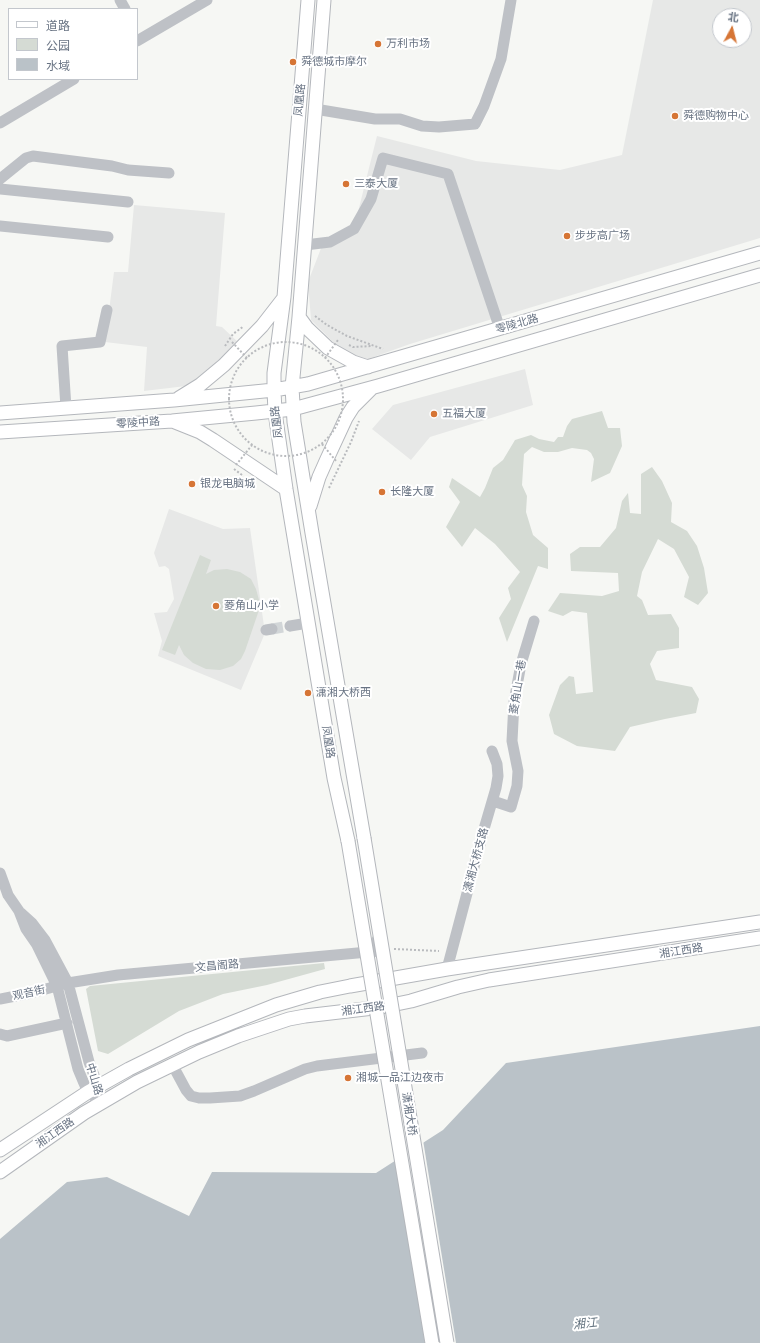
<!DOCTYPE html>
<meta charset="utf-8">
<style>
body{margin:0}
#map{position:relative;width:760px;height:1343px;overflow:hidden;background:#f6f7f4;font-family:Inter,"Noto Sans SC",sans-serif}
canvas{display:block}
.legend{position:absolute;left:8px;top:8px;width:130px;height:72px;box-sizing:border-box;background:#fff;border:1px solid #c3c7cd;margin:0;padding:5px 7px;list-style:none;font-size:12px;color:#687383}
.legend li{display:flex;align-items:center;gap:8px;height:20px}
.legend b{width:20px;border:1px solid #c3c7cd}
.north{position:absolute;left:712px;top:8px;width:40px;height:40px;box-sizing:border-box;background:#fff;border:1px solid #c3c7cd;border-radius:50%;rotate:7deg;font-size:11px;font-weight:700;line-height:16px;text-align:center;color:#687383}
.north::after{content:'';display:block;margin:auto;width:14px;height:18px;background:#d67535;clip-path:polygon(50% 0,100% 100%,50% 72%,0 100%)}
</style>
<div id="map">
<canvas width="760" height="1343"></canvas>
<ul class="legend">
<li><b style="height:5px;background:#fff"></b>道路</li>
<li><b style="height:11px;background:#d5dbd4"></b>公园</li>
<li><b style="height:11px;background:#bac2c8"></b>水域</li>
</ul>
<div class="north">北</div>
</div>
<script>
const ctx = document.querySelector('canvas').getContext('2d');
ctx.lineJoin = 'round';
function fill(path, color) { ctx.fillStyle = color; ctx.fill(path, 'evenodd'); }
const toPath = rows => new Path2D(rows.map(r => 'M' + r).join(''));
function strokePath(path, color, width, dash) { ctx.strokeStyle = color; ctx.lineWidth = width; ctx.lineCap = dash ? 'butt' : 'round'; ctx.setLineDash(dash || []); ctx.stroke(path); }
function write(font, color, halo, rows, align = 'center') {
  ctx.font = font + ' Inter,"Noto Sans SC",sans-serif'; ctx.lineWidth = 4; ctx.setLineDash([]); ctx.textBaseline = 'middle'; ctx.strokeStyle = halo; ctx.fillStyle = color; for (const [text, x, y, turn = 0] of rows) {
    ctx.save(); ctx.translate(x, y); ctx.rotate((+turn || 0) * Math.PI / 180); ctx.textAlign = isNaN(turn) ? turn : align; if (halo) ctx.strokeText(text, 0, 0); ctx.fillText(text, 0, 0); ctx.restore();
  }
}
const built = toPath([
 [653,0,760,0,760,238,410,344,368,359,344,353,311,320,308,282,325,238,353,232,377,136,476,161,560,170,622,155],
 [720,16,744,16,744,40,720,40],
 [134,205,225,213,216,326,222,327,240,344,199,380,186,386,144,391,147,347,105,342,114,272,128,272],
 [525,369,533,405,430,437,411,460,372,429,393,405],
 [169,509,223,529,250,528,265,633,241,690,158,656,162,641,154,613,167,612,174,599,169,569,165,566,159,567,154,553]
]);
const green = toPath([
 [602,411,608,428,620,428,622,446,610,473,591,482,594,459,591,453,587,450,572,448,558,452,544,452,532,447,524,454,522,485,527,496,526,512,533,535,548,548,548,569,538,566,507,642,499,618,511,599,508,588,520,572,495,544,475,528,462,547,446,527,460,502,449,487,452,478,480,497,485,488,493,468,503,460,515,440,531,435,539,439,554,442,558,437,563,437,567,426,572,419],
 [652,467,662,481,672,503,671,522,687,531,697,546,704,568,708,593,698,605,684,597,689,577,674,549,658,539,642,572,637,596,642,600,648,615,671,614,679,628,679,648,657,651,650,664,656,680,692,687,699,699,696,713,665,719,630,727,615,751,577,746,554,734,549,715,560,685,569,676,574,677,576,694,593,692,587,613,572,611,563,616,548,611,560,593,602,596,619,591,618,573,571,571,570,554,580,547,600,547,616,528,622,501,628,493,630,513,641,514,641,474],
 [200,555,211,560,206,574,214,570,227,569,240,572,251,579,256,589,259,600,259,610,245,651,241,659,233,666,220,670,206,669,193,663,184,655,179,645,175,655,162,650],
 [324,963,325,969,267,985,223,994,179,1011,108,1054,98,1051,86,989,90,986]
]);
const water = toPath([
 [760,1026,760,1343,0,1343,0,1239,67,1182,107,1177,189,1216,212,1172,376,1173,443,1130,506,1063]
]);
const pier = toPath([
 [423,1140,456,1343,425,1343,396,1158]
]);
const minorTunnel = toPath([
 [272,629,290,626]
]);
const path = toPath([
 [315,316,327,325,347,336,383,349],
 [349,345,353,347,372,346],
 [225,346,233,334,244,326],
 [234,469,242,475],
 [329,488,351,442,359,421],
 [394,949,439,951]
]);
const minor = toPath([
 [120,0,125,9],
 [137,41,207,0],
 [315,109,375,119,400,119,422,126,439,127,475,124,484,106,501,59,511,0],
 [0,123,74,79],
 [0,179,26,158,33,156,112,166,128,170,169,173],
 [0,189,128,202],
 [0,226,108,237],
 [305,245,330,242,354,229,371,199,383,158,448,174,500,329],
 [66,408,62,346,100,342,107,310],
 [290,626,308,623],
 [266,630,272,629],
 [493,801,511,807,517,786,518,771,512,741,514,702,521,664,534,621],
 [0,873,8,895,19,911,26,929,37,945,57,986,78,1069,83,1081,88,1092,101,1102],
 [21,913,32,923,45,940,68,983,89,1062,98,1086,99,1094],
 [447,969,484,829,496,788,498,776,497,764,492,751],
 [0,999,31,993,68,983,118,975,379,951,377,940],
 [0,1034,7,1036,67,1023],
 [172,1064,186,1090,191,1096,199,1098,210,1098,240,1096,254,1091,305,1069,317,1066,422,1053]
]);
const major = toPath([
 [308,0,284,297,274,373,274,390,275,412,286,489,334,778,348,841],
 [324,0,299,317,292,387,294,422,312,533,364,838],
 [299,317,307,328,328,348,353,362,368,367],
 [179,398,200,385,224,365,262,326,283,299],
 [0,413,174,400,274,390,308,384,760,253],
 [175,422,200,432,213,440,286,489],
 [0,432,172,421,256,413,293,409,378,386,760,275],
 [310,506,319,477,327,459,346,418,353,407,371,389],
 [0,1150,88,1092,129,1069,188,1040,276,1005,320,992,350,986,447,969,760,922],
 [0,1172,84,1113,137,1082,199,1052,238,1036,289,1019,305,1016,382,1007,411,1001,458,987,489,980,760,938]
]);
const pathBridge = toPath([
 [232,342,247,358],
 '229 399a57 57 0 1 1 114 0a57 57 0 1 1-114 0Z',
 [325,358,338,340],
 [322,444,336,461],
 [236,465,252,445]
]);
const majorBridge = toPath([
 [364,838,447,1343],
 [348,841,432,1343]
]);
const markers = [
 [378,44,4,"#d67535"],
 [293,62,4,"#d67535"],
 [675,116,4,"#d67535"],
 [346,184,4,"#d67535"],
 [567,236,4,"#d67535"],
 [434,414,4,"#d67535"],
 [192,484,4,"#d67535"],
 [382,492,4,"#d67535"],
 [216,606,4,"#d67535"],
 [308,693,4,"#d67535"],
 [348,1078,4,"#d67535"]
];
const poiNames = [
 ["万利市场",386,44],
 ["舜德城市摩尔",301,62],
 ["舜德购物中心",683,116],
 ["三泰大厦",354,184],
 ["步步高广场",575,236],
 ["五福大厦",442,414],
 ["银龙电脑城",200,484],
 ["长隆大厦",390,492],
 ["菱角山小学",224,606],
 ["潇湘大桥西",316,693],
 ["湘城一品江边夜市",356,1078]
];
const streetNames = [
 ["凤凰路",300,100,-85],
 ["零陵北路",517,324,-16],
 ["凤凰路",277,422,-97],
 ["零陵中路",138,423,-4],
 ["菱角山一巷",518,687,-81],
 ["凤凰路",328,742,81],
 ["潇湘大桥支路",476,860,-75],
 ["湘江西路",681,951,-9],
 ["文昌阁路",217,966,-5],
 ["观音街",29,993,-12],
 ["湘江西路",363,1009,-8],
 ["中山路",94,1079,73],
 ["潇湘大桥",409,1114,81],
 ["湘江西路",55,1133,-35]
];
const waterNames = [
 ["湘江",585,1324,-6]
];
fill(built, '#e7e8e7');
fill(green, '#d5dbd4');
fill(water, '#bac2c8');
fill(pier, '#f6f7f4');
strokePath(minorTunnel, '#d2d6d8', 11, [11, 5.5]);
strokePath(major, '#b4b7bc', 15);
strokePath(path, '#b9bbbe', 2, [2, 2]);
strokePath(minor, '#bec1c6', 11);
strokePath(major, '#fff', 13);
strokePath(majorBridge, '#b4b7bc', 15, []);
strokePath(pathBridge, '#b9bbbe', 2, [2, 2]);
strokePath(majorBridge, '#fff', 13);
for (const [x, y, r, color] of markers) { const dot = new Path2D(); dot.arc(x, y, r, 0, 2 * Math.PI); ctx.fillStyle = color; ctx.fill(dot); strokePath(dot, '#fff', 1.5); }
write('11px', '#687383', '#fff', poiNames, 'left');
write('11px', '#687383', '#fff', streetNames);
write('italic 12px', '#64737f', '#fff', waterNames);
</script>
